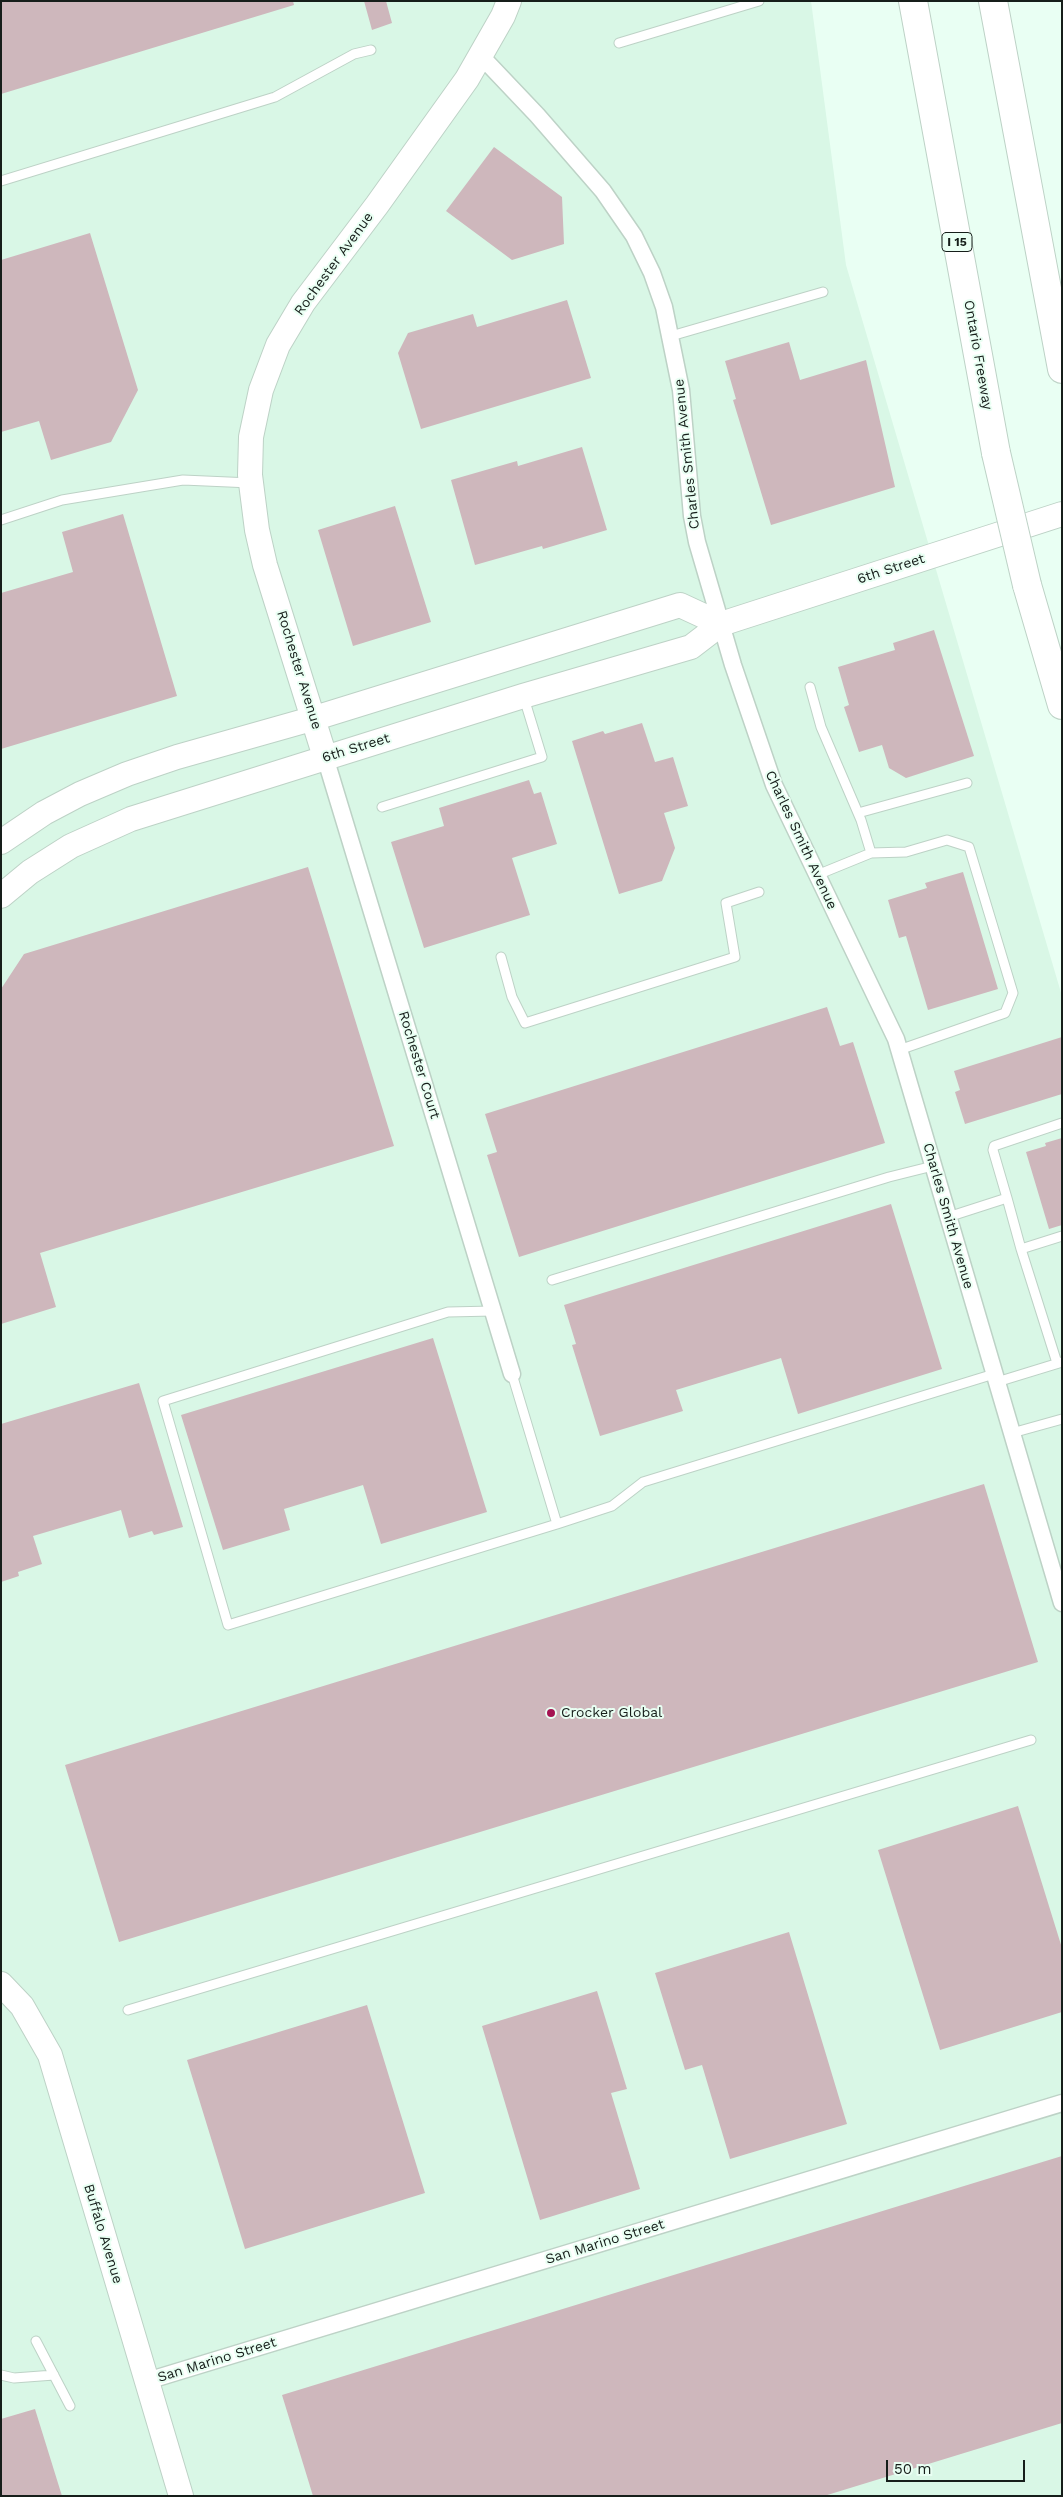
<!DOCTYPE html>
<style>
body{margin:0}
#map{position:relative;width:1063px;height:2497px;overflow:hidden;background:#e9fff3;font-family:"Work Sans",sans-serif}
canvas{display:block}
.frame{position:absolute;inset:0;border:2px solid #161e1a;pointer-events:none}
.scale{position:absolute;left:886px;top:2460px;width:139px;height:22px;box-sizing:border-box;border:2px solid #161e1a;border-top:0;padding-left:6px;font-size:15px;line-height:18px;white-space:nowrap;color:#161e1a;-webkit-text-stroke:4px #e9fff3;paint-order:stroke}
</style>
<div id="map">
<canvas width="1063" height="2497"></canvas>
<div class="frame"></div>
<div class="scale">50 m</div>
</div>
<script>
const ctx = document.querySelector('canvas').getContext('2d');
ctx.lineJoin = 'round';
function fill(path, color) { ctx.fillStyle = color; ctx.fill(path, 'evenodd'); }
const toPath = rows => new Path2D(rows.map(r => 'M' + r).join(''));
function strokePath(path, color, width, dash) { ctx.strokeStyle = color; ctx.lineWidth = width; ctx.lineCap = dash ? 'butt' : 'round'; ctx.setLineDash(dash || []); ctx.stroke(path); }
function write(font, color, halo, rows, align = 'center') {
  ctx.font = font + ' "Work Sans",sans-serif'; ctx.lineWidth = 4; ctx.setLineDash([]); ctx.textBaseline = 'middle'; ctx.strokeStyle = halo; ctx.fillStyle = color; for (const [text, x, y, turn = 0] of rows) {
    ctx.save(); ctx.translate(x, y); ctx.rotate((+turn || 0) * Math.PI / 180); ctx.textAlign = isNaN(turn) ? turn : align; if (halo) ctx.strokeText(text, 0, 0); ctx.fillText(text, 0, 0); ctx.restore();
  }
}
const built = toPath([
 [1,1,811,1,846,265,1062,996,1062,2496,1,2496]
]);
const building = toPath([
 [1,1,293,1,294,5,1,94],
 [364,1,386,1,392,23,372,30],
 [494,147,562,197,564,244,512,260,446,211],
 [90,233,138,390,111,442,51,460,39,421,1,432,1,260],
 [567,300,591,378,421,429,398,353,408,333,473,314,477,327],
 [789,342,800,380,866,360,895,487,771,525,733,400,736,399,725,361],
 [582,447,607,530,543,549,542,546,475,565,451,480,517,461,518,466],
 [395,506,431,622,353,646,318,530],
 [123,514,177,696,1,749,1,593,73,572,62,532],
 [934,630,974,756,906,778,889,768,882,745,859,752,844,707,849,705,838,667,895,650,893,643],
 [642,723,655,762,673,757,688,806,664,813,675,848,662,881,619,894,572,741,603,731,605,734],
 [529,780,534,794,541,792,557,844,512,858,530,915,424,948,391,842,444,826,439,808],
 [308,867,394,1146,40,1253,56,1307,1,1324,1,989,24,954],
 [963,872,998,989,928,1010,906,936,899,938,888,900,927,888,925,883],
 [827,1007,840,1046,853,1042,885,1143,519,1257,487,1155,497,1152,485,1114],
 [1062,1037,1062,1094,965,1124,955,1092,960,1090,954,1071],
 [1062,1138,1062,1225,1049,1229,1026,1152,1046,1146,1045,1143],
 [891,1204,942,1369,798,1414,781,1358,676,1390,683,1411,600,1436,572,1345,576,1344,564,1305],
 [433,1338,487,1512,381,1544,363,1485,284,1509,290,1530,223,1550,181,1415],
 [139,1383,183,1527,154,1535,152,1531,129,1538,121,1510,33,1536,42,1564,18,1572,19,1576,1,1582,1,1424],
 [984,1484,1038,1662,119,1942,65,1765],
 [1018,1806,1062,1948,1062,2012,940,2050,878,1850],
 [789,1932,847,2124,730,2159,702,2065,685,2070,655,1973],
 [597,1991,627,2089,611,2093,640,2189,540,2220,482,2026],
 [367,2005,425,2193,245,2249,187,2060],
 [1062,2156,1062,2423,824,2496,313,2496,282,2395],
 [35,2409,62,2496,1,2496,1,2419]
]);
const lane = toPath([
 [619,43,759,1],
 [1,181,275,97,354,54,371,50],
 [671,336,823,292],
 [1,520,62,500,183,480,251,483],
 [810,687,821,727,861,820,871,853],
 [382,807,542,757,524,698],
 [858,813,967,783],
 [817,875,871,853,906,852,947,840,969,847,1013,993,1005,1013,899,1050],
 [501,957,512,997,525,1023,735,957,726,903,759,892],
 [1007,1198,993,1150,994,1146,1062,1123],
 [948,1217,1007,1198,1021,1249,1062,1236],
 [1021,1249,1057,1363],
 [552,1280,889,1177,933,1166],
 [493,1311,448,1312,163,1401,228,1625,557,1524],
 [512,1374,557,1524,612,1506,643,1482,994,1374],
 [997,1382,1062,1362],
 [1012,1433,1062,1419],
 [128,2010,1031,1740],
 [36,2341,70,2406],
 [1,2375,14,2378,54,2375]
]);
const street = toPath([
 [481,56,537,115,603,191,634,236,652,273,664,307,681,390,692,516,697,542,733,665,774,785,896,1039,1062,1603],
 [325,757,512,1374],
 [147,2381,1062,2103]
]);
const secondary = toPath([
 [325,757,265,565,257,530,250,475,251,437,261,390,278,345,303,303,377,205,467,79,503,16,509,1],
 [1,842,44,813,80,794,127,774,177,757,315,718,680,605,721,624],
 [1,896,30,872,71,846,131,819,523,696,691,647,721,624,1062,514],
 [1,1984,22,2006,50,2055,181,2496]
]);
const highway = toPath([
 [913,1,996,453],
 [993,1,1062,369],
 [1027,585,1062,705]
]);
const highwayBridge = toPath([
 [996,453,1027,585]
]);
const markers = [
 [551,1713,5,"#a51352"]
];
const shields = [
 [957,242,30]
];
const shieldNames = [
 ["I 15",957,242]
];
const streetNames = [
 ["Rochester Avenue",334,264,-54],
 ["Ontario Freeway",978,355,80],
 ["Charles Smith Avenue",687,454,-96],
 ["6th Street",891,569,-18],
 ["Rochester Avenue",299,670,73],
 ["6th Street",356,748,-17],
 ["Charles Smith Avenue",801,840,65],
 ["Rochester Court",419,1065,73],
 ["Charles Smith Avenue",948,1216,74],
 ["Buffalo Avenue",103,2234,73],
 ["San Marino Street",605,2242,-17],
 ["San Marino Street",217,2360,-17]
];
const poiNames = [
 ["Crocker Global",561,1713]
];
fill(built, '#d9f7e6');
fill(building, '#ceb7bc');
strokePath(lane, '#bdd2c6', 11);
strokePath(street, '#bdd2c6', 19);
strokePath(secondary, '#bdd2c6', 26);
strokePath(highway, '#bdd2c6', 30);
strokePath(lane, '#fff', 9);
strokePath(street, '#fff', 16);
strokePath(secondary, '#fff', 24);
strokePath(highway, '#fff', 28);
strokePath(highwayBridge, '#bdd2c6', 30, []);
strokePath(highwayBridge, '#fff', 28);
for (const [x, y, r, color] of markers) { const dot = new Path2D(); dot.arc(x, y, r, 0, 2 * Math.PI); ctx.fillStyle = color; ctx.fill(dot); strokePath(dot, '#e9fff3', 2); }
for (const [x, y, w] of shields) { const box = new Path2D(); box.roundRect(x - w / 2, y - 9.5, w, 19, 4); ctx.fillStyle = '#e9fff3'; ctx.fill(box); strokePath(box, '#161e1a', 1); }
write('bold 12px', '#161e1a', null, shieldNames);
write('14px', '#161e1a', '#e9fff3', streetNames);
write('14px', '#161e1a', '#e9fff3', poiNames, 'left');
</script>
